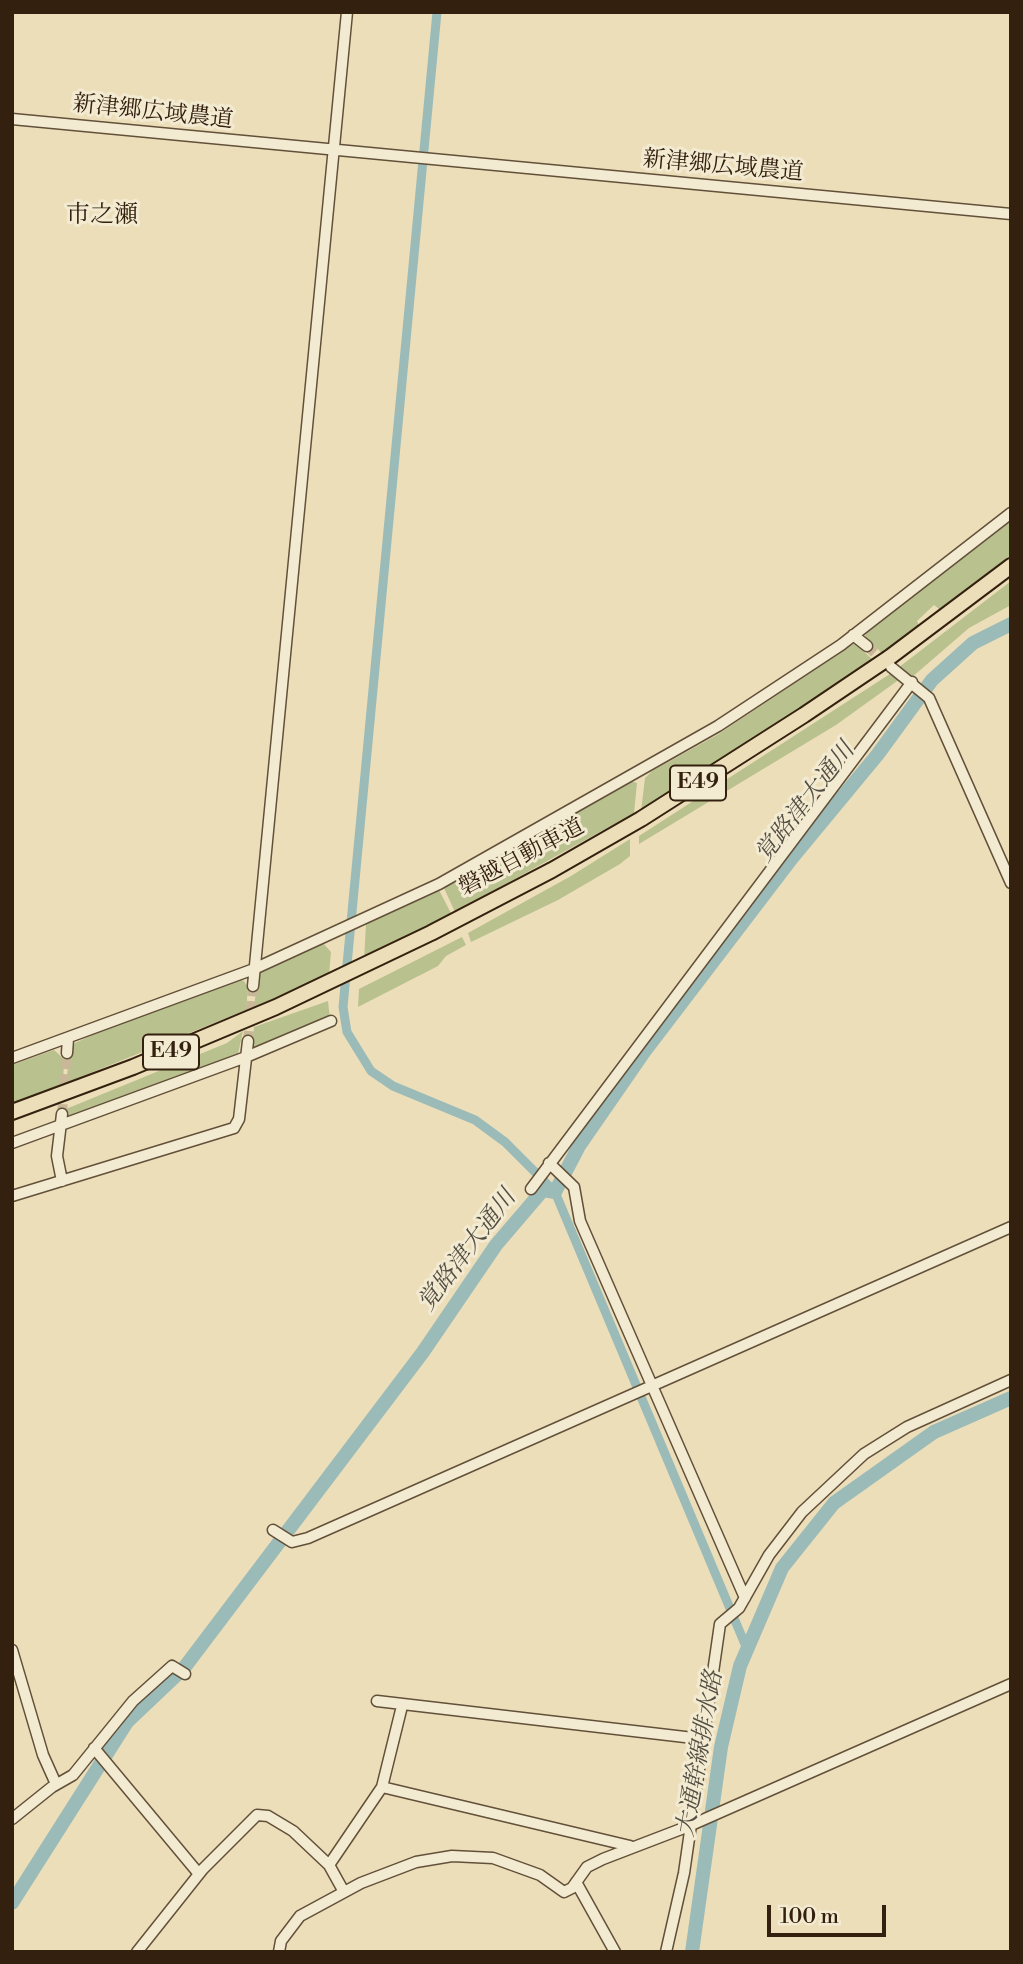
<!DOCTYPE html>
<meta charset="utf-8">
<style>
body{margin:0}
#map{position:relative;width:1023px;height:1964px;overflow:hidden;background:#eddeba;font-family:"Libre Bodoni",serif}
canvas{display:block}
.frame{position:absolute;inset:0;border:14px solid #33200e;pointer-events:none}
.scale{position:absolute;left:767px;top:1905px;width:119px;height:32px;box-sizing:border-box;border:4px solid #33200e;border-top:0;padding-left:9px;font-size:21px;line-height:24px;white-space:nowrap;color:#33200e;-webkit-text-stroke:5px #f3ead2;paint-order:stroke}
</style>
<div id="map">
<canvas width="1023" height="1964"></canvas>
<div class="frame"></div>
<div class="scale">100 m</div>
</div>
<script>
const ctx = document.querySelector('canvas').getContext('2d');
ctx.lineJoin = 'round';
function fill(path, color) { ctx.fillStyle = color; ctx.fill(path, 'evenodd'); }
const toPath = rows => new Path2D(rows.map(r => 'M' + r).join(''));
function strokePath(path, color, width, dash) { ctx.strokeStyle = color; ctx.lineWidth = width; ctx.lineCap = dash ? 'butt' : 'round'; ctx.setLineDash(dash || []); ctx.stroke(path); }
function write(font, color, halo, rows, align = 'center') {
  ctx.font = font + ' "Libre Bodoni","Noto Serif JP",serif'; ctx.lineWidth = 6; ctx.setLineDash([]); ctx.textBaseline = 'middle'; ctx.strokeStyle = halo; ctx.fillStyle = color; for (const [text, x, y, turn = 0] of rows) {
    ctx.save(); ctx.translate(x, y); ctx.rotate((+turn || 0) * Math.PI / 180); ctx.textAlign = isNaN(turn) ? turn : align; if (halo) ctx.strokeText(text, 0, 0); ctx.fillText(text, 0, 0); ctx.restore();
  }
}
const green = toPath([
 [1011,518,1011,557,974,587,943,612,934,605,917,621,920,628,884,655,865,637,866,631],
 [1011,581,1011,605,969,628,911,678,898,668],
 [855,643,875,662,641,811,645,778,652,771,717,735],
 [893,672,900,679,836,725,639,844,639,836],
 [630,781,637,783,634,813,455,912,443,886],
 [630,839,630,856,620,864,558,900,471,942,468,933,571,876],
 [439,890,453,917,364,961,366,924],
 [462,937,466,945,446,956,438,966,358,1007,359,989],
 [323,943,331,952,329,975,254,1007,259,970],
 [239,979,244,981,248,988,246,1010,66,1083,71,1045,98,1032],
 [328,1001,330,1019,252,1050,254,1027],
 [243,1031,238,1054,63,1125,66,1109,227,1043],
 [54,1050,64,1059,63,1085,12,1103,12,1065]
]);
const canal = toPath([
 [437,12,343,1007,347,1032,371,1071,393,1086,475,1120,505,1142,555,1192,747,1649]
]);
const river = toPath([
 [12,1903,127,1722,184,1668,423,1352,496,1245,543,1190,555,1192,579,1146,644,1052,792,858,878,754,932,680,973,643,1011,624],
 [692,1952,721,1747,740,1666,782,1568,834,1503,934,1432,1011,1398]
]);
const minorTunnel = toPath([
 [867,646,888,665],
 [248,1041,253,986],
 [62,1114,67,1053]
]);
const minor = toPath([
 [12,119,1011,214],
 [853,635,867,646],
 [891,667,929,698,1011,883],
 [253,986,347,12],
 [67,1053,68,1039],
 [12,1058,254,969,439,884,718,726,841,645,1011,513],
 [62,1114,57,1156,62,1181],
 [12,1143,246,1057,331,1021],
 [549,1163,574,1187,580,1221,745,1598],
 [531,1189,912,682],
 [12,1196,234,1128,239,1119,248,1041],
 [273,1530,292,1542,308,1538,1011,1227],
 [12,1650,43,1755,56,1784],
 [377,1701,702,1739],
 [94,1748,199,1874],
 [382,1787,630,1846],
 [12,1819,52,1787,73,1775,133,1701,172,1666,185,1674],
 [329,1865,382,1787,402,1706],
 [576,1882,615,1952],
 [137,1952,203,1869,257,1815,268,1816,293,1831,329,1865,344,1892],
 [279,1952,281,1941,300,1916,361,1883,416,1862,452,1856,493,1858,540,1875,564,1892,572,1888,587,1867,603,1859,689,1826,1011,1684],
 [666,1952,684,1873,720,1624,739,1608,769,1555,802,1512,864,1454,907,1427,1011,1380]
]);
const highway = toPath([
 [12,1112,133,1067,276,1007,431,933,552,870,641,819,804,715,890,657,1011,566]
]);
const shields = [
 [698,783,56],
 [171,1052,56]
];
const shieldNames = [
 ["E49",698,783],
 ["E49",171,1052]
];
const streetNames = [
 ["新津郷広域農道",153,113,6],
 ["新津郷広域農道",723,167,5],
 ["磐越自動車道",522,858,-28]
];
const neighbourhoodNames = [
 ["市之瀬",102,216]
];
const waterNames = [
 ["覚路津大通川",806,803,-52],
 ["覚路津大通川",468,1251,-53],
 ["大通幹線排水路",701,1754,-80]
];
fill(green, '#b9c18f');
strokePath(canal, '#9bbbb8', 9);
strokePath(river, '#9bbbb8', 14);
strokePath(minorTunnel, '#c8b898', 10, [10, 5]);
strokePath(minor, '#625039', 13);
strokePath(highway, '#33200e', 18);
strokePath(minor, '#f3ead2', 10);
strokePath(highway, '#eddeba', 14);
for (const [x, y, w] of shields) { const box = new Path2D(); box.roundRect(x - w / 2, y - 17.5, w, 35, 5); ctx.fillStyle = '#f3ead2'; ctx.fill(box); strokePath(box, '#33200e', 2); }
write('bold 21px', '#33200e', null, shieldNames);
write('23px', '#33200e', '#f3ead2', streetNames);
write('24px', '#33200e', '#f3ead2', neighbourhoodNames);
write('italic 24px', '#524e41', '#f3ead2', waterNames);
</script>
